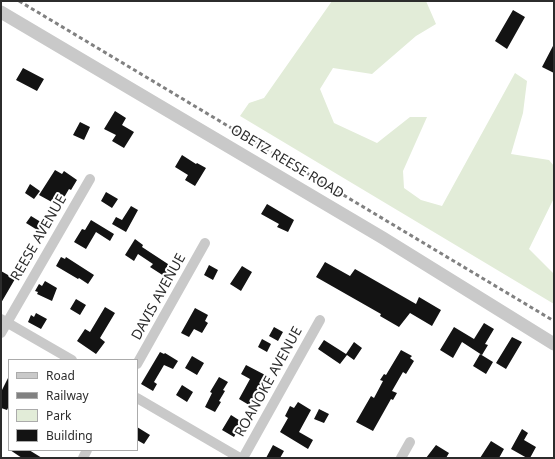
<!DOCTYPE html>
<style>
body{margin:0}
#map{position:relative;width:555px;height:459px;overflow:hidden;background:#fff;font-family:"Noto Sans",sans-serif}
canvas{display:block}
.frame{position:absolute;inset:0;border:2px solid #2c2c2c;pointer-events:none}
.legend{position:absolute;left:8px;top:359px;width:130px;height:92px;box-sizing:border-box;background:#fff;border:1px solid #ababab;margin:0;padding:5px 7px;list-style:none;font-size:12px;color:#2c2c2c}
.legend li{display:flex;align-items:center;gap:8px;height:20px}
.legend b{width:20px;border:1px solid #ababab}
</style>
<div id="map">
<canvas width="555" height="459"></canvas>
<div class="frame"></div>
<ul class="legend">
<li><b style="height:5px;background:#c9c9c9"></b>Road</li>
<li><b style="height:5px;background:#818181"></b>Railway</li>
<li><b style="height:11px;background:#e2ecd8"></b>Park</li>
<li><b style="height:11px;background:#131313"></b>Building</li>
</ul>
</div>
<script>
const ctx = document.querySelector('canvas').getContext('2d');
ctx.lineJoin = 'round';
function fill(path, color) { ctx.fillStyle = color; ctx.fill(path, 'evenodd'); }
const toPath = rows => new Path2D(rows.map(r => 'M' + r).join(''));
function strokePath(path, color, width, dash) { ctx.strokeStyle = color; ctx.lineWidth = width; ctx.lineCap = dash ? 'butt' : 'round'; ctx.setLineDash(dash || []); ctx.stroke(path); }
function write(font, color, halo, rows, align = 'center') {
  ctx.font = font + ' "Noto Sans",sans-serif'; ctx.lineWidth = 4; ctx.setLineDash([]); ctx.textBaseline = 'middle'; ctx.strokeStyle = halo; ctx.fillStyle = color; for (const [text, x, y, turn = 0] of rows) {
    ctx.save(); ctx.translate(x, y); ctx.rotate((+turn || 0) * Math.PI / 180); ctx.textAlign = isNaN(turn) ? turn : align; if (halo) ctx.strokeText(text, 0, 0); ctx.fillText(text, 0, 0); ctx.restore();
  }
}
const green = toPath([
 [332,1,426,1,436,24,416,36,372,74,333,68,320,89,334,123,377,143,410,117,427,117,403,171,404,188,421,200,442,206,515,73,527,81,523,113,511,154,549,160,554,166,554,198,529,249,554,274,554,304,240,116,249,103,264,98]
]);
const building = toPath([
 [513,10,525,17,507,49,495,41],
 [554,44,554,73,542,67],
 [23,68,44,79,37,91,16,80],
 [115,111,126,118,122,125,134,132,124,148,112,141,116,135,104,129],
 [80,122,90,127,84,140,73,135],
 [182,155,196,164,197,163,206,168,195,186,185,180,188,175,175,167],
 [55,170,62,174,64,171,77,180,71,190,69,189,59,206,39,195],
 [30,184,40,191,34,199,25,193],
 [106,192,118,199,112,208,101,201],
 [267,204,294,220,288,232,277,227,279,224,261,214],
 [131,206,138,210,126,232,112,224,116,217,122,220],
 [31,216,44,224,39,231,26,223],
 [91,220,114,234,110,241,96,232,86,249,74,242,82,229,85,230],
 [135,239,143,245,142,247,171,266,164,276,150,267,153,264,138,254,134,261,125,255],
 [61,257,65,259,66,257,94,275,88,284,79,278,78,279,56,266],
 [325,262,350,276,355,269,416,304,419,297,441,310,432,326,410,313,399,327,380,316,381,314,316,277],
 [209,265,218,270,213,280,204,275],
 [242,266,252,272,241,291,230,284],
 [1,271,15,279,1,303],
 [45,281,57,288,52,301,37,294,38,292,35,291,39,284,42,286],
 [76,299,86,305,80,315,70,309],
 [105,307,115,313,100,338,105,342,96,354,77,341,85,329,90,332],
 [195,308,208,315,205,321,208,323,202,333,194,329,189,337,181,333],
 [36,313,47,319,41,329,28,322,31,315,34,317],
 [484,323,494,329,485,344,488,345,482,355,462,342,453,358,440,350,454,327,474,339],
 [274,327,283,332,278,341,269,336],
 [512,337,522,342,506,369,496,363],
 [262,339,271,344,267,352,258,347],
 [324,340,346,354,354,342,362,348,354,360,347,355,340,364,318,349],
 [401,350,412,356,410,358,414,361,406,374,403,372,392,391,397,393,393,400,391,399,373,431,356,422,371,396,374,398,383,381,380,380,384,374,386,375],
 [160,352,164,354,165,353,178,361,173,369,164,365,154,382,157,384,153,391,141,384],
 [480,354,493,362,486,374,473,366],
 [192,356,204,363,197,375,185,368],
 [246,365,269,377,258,395,255,394,249,405,239,399,250,379,241,374],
 [9,376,9,406,7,410,1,408,1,392],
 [219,377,228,382,223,390,225,391,219,401,221,402,215,412,205,407,212,393,210,392],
 [182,385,193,392,187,402,176,395],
 [298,402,311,410,299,432,313,440,308,449,280,432,288,418,285,416,290,406,294,408],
 [319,409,329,414,324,423,314,419],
 [231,415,242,422,234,437,222,430],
 [137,427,150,435,144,444,137,440],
 [522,429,528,433,524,440,536,447,530,458,528,457,527,458,511,449],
 [491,441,504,449,499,458,480,458],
 [273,445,284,451,280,458,266,458],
 [436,445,449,453,446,458,426,458],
 [10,450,29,450,42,458,22,458]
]);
const minor = toPath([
 [1,319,72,360],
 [1,333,90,179],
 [137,364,205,243],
 [137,398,240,458],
 [83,458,87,450],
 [243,458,320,320],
 [401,458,410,442]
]);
const tertiary = toPath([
 [1,12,383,238,554,344]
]);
const rail = toPath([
 [19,1,554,321]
]);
const streetNames = [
 ["OBETZ REESE ROAD",287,162,31],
 ["REESE AVENUE",39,238,-60],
 ["DAVIS AVENUE",159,297,-61],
 ["ROANOKE AVENUE",269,382,-61]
];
fill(green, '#e2ecd8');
fill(building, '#131313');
strokePath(minor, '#c9c9c9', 10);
strokePath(tertiary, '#c9c9c9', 13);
strokePath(rail, '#818181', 3, [4, 3]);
write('14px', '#2c2c2c', '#fff', streetNames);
</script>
